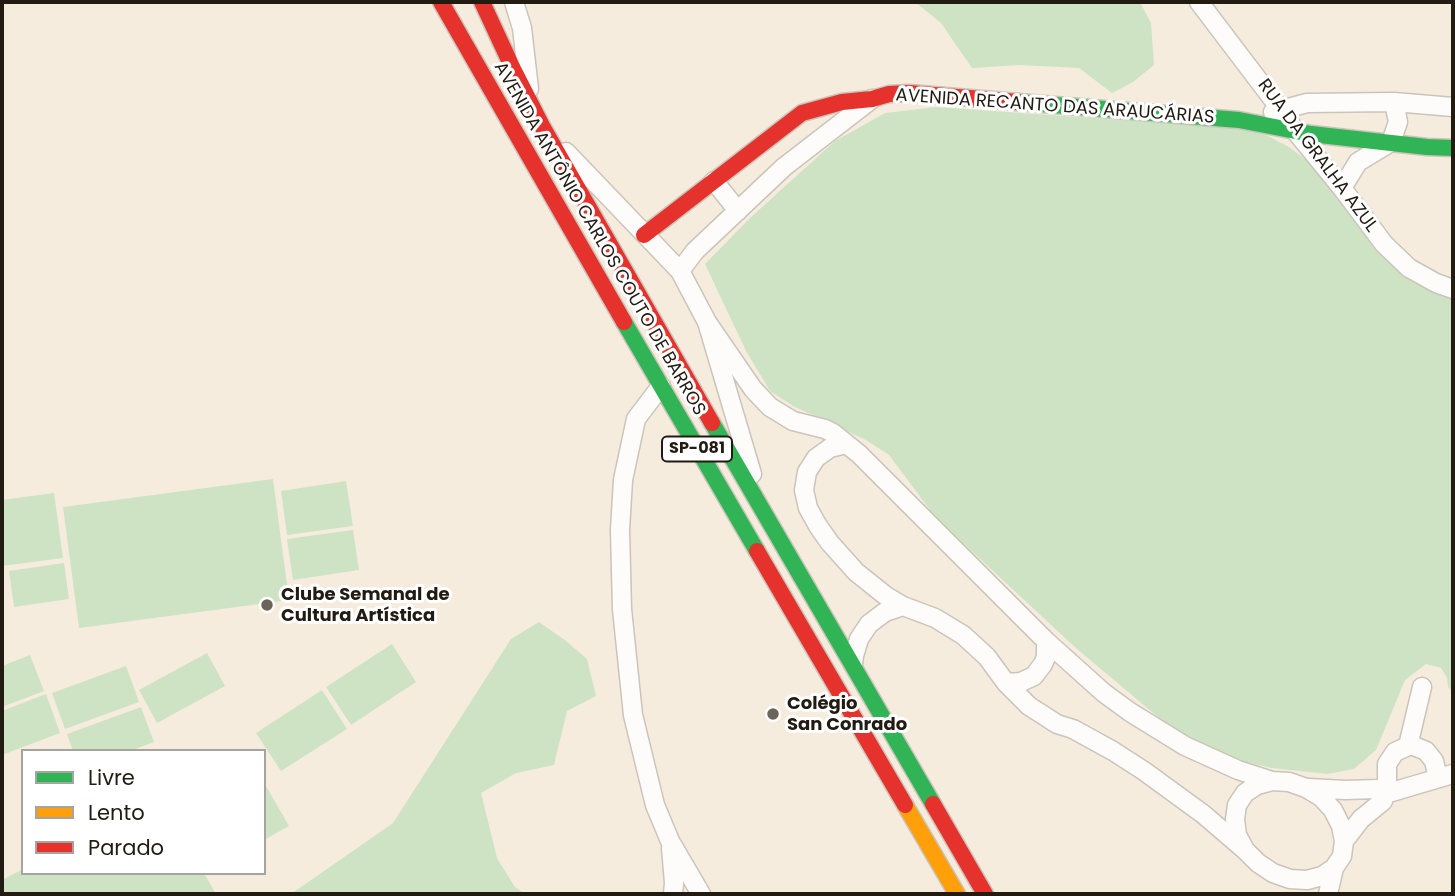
<!DOCTYPE html>
<meta charset="utf-8">
<style>
body{margin:0}
#map{position:relative;width:1455px;height:896px;overflow:hidden;background:#f5ecde;font-family:Poppins,sans-serif}
canvas{display:block}
.frame{position:absolute;inset:0;border:4px solid #211b12;pointer-events:none}
.legend{position:absolute;left:21px;top:749px;width:245px;height:126px;box-sizing:border-box;background:#fff;border:2px solid #a6a4a0;margin:0;padding:9px 12px;list-style:none;font-size:21px;color:#211b12}
.legend li{display:flex;align-items:center;gap:14px;height:35px}
.legend b{width:35px;border:2px solid #a6a4a0}
</style>
<div id="map">
<canvas width="1455" height="896"></canvas>
<div class="frame"></div>
<ul class="legend">
<li><b style="height:9px;background:#30b455"></b>Livre</li>
<li><b style="height:9px;background:#ff9f0a"></b>Lento</li>
<li><b style="height:9px;background:#e5322d"></b>Parado</li>
</ul>
</div>
<script>
const ctx = document.querySelector('canvas').getContext('2d');
ctx.lineJoin = 'round';
function fill(path, color) { ctx.fillStyle = color; ctx.fill(path, 'evenodd'); }
const toPath = rows => new Path2D(rows.map(r => 'M' + r).join(''));
function strokePath(path, color, width, dash) { ctx.strokeStyle = color; ctx.lineWidth = width; ctx.lineCap = dash ? 'butt' : 'round'; ctx.setLineDash(dash || []); ctx.stroke(path); }
function write(font, color, halo, rows, align = 'center') {
  ctx.font = font + ' Poppins,sans-serif'; ctx.lineWidth = 6; ctx.setLineDash([]); ctx.textBaseline = 'middle'; ctx.strokeStyle = halo; ctx.fillStyle = color; for (const [text, x, y, turn = 0] of rows) {
    ctx.save(); ctx.translate(x, y); ctx.rotate((+turn || 0) * Math.PI / 180); ctx.textAlign = isNaN(turn) ? turn : align; if (halo) ctx.strokeText(text, 0, 0); ctx.fillText(text, 0, 0); ctx.restore();
  }
}
const green = toPath([
 [915,2,1140,2,1151,23,1154,65,1133,82,1112,93,1079,68,1019,65,972,68,941,23],
 [936,107,1236,128,1266,135,1289,147,1322,172,1399,270,1453,298,1453,692,1448,687,1447,678,1441,668,1426,664,1405,680,1376,750,1354,769,1327,774,1272,768,1241,761,1215,751,1177,733,1077,649,936,518,889,455,866,440,793,406,770,391,746,351,705,264,750,218,835,141,885,113],
 [273,479,289,600,79,628,63,507],
 [346,481,353,526,287,535,281,491],
 [54,493,63,558,2,566,2,500],
 [353,530,359,570,293,580,287,539],
 [64,563,69,599,14,607,9,571],
 [539,622,566,641,587,659,596,696,567,711,554,765,516,773,481,793,497,858,515,887,525,894,291,894,393,823,511,639],
 [392,644,416,682,351,725,326,687],
 [207,653,225,686,157,723,139,690],
 [30,655,44,691,2,707,2,666],
 [126,666,139,702,65,729,52,693],
 [322,690,347,729,281,771,256,733],
 [46,694,60,733,2,755,2,711],
 [141,707,154,742,130,751,73,751,67,734],
 [266,786,289,826,264,840,264,787],
 [23,869,23,873,204,873,216,894,2,894,2,880]
]);
const street = toPath([
 [514,2,522,28,529,89],
 [1199,2,1281,110,1297,133,1342,188,1384,244,1409,268,1436,283,1453,289],
 [1273,112,1307,103,1394,102,1453,107],
 [566,152,680,271,707,322,752,474],
 [714,181,738,211],
 [1342,188,1358,162,1391,142,1398,122,1394,102],
 [680,271,695,251,784,167,872,99],
 [707,322,753,389,770,407,793,421,825,429,833,433,859,454,1046,641,1104,693,1130,712,1185,746,1238,770,1272,781],
 [661,386,636,419,623,480,620,530,622,609,633,715,655,805,670,841,701,894],
 [846,444,830,448,816,458,807,472,804,490,808,508,818,526,830,543,856,572,886,596,903,606,935,618,963,635,987,657,1006,683,1029,706,1057,724,1073,729,1113,751,1144,771,1203,814,1245,850],
 [853,664,854,656,859,639,869,624,885,612,903,606],
 [1006,683,1021,682,1034,676,1043,664,1046,657,1046,641],
 [1408,746,1422,687],
 [1272,781,1289,782,1306,788,1321,797,1333,810,1341,826,1344,841,1342,856,1334,868,1322,876,1307,880,1290,879,1273,873,1258,863,1245,850,1237,835,1235,819,1237,805,1245,793,1257,785,1272,781],
 [1309,788,1345,790,1378,789,1385,794,1453,774],
 [1344,841,1361,819,1383,801,1387,783,1387,764,1395,752,1408,746,1414,746,1426,751,1434,761,1438,778],
 [671,848,674,883,673,894],
 [1328,894,1334,868]
]);
const fast = toPath([
 [1018,102,1239,120,1311,134,1427,147,1453,148],
 [624,322,757,551],
 [712,423,933,804]
]);
const slow = toPath([
 [905,805,957,894]
]);
const jam = toPath([
 [441,2,624,322],
 [482,2,514,71,542,126,712,423],
 [644,235,802,113,842,102,872,99,889,94,909,93,1018,102],
 [757,551,905,805],
 [933,804,985,894]
]);
const markers = [
 [267,605,7,"#6b6459"],
 [773,714,7,"#6b6459"]
];
const shields = [
 [697,449,70]
];
const shieldNames = [
 ["SP-081",697,449]
];
const streetNames = [
 ["AVENIDA RECANTO DAS ARAUCÁRIAS",1055,107,4],
 ["RUA DA GRALHA AZUL",1317,156,53],
 ["AVENIDA ANTÔNIO CARLOS COUTO DE BARROS",599,239,60]
];
const poiNames = [
 ["Clube Semanal de",281,595],
 ["Cultura Artística",281,616],
 ["Colégio",787,704],
 ["San Conrado",787,725]
];
fill(green, '#cee3c4');
strokePath(street, '#cbc4ba', 21);
strokePath(fast, '#cbc4ba', 19);
strokePath(slow, '#cbc4ba', 19);
strokePath(jam, '#cbc4ba', 19);
strokePath(street, '#fefcfa', 18);
strokePath(fast, '#30b455', 16);
strokePath(slow, '#ff9f0a', 16);
strokePath(jam, '#e5322d', 16);
for (const [x, y, r, color] of markers) { const dot = new Path2D(); dot.arc(x, y, r, 0, 2 * Math.PI); ctx.fillStyle = color; ctx.fill(dot); strokePath(dot, '#fff', 2.5); }
for (const [x, y, w] of shields) { const box = new Path2D(); box.roundRect(x - w / 2, y - 12.5, w, 25, 5); ctx.fillStyle = '#fff'; ctx.fill(box); strokePath(box, '#211b12', 2); }
write('bold 16px', '#211b12', null, shieldNames);
write('18px', '#211b12', '#fff', streetNames);
write('bold 18px', '#211b12', '#fff', poiNames, 'left');
</script>
